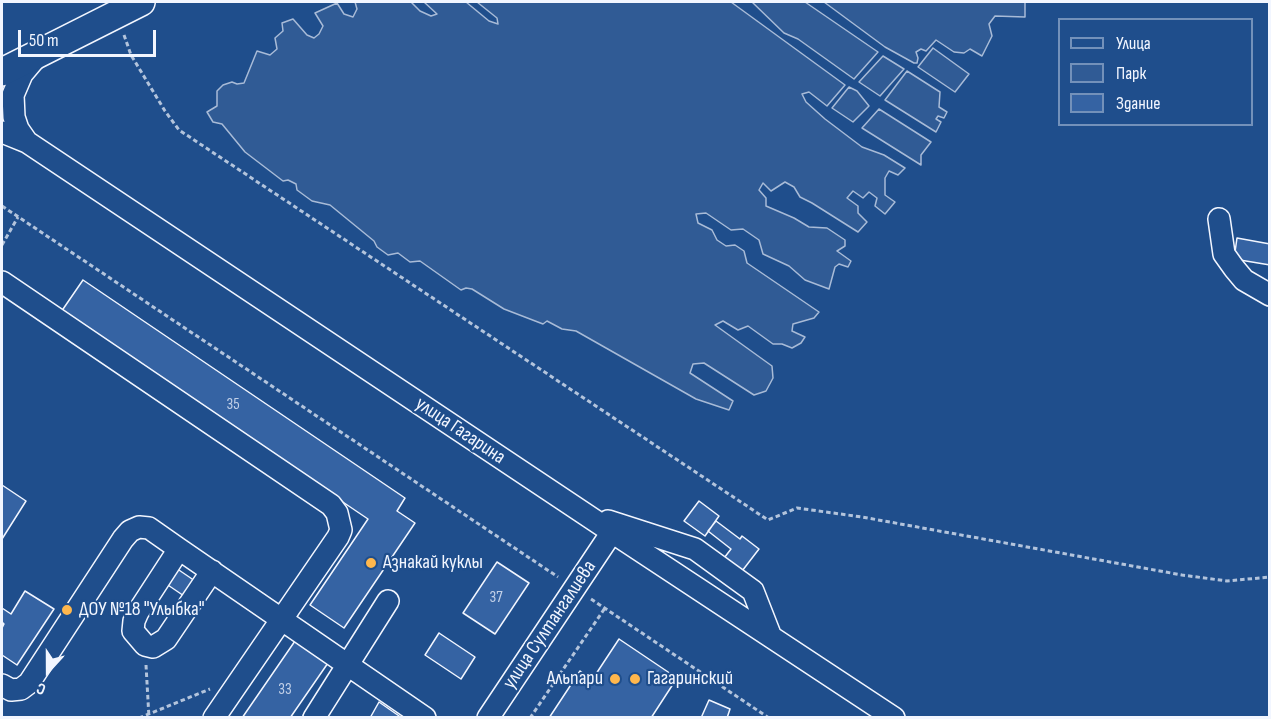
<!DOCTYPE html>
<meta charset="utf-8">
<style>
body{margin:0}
#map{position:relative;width:1271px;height:719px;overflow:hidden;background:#1f4e8c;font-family:"Sofia Sans Condensed",sans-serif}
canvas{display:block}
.frame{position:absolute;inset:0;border:3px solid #f2f6ff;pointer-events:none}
.legend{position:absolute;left:1058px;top:18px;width:195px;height:108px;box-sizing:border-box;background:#1f4e8c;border:2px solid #7391ba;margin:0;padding:8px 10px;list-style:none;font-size:18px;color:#f2f6ff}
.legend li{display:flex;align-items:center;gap:12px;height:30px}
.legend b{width:30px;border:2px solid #7391ba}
.north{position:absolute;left:18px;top:641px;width:60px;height:60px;-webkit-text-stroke:4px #1f4e8c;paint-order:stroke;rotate:201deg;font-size:16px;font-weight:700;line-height:24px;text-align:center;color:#f2f6ff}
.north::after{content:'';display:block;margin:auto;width:21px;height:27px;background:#f2f6ff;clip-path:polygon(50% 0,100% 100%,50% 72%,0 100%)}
.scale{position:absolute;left:18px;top:30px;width:138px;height:27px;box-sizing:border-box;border:3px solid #f2f6ff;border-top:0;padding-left:8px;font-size:18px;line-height:21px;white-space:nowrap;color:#f2f6ff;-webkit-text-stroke:4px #1f4e8c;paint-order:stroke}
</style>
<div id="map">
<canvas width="1271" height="719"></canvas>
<div class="frame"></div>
<ul class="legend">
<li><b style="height:8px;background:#1f4e8c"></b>Улица</li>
<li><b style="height:16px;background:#305b95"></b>Парк</li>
<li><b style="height:16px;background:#3563a3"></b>Здание</li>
</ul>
<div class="north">С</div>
<div class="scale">50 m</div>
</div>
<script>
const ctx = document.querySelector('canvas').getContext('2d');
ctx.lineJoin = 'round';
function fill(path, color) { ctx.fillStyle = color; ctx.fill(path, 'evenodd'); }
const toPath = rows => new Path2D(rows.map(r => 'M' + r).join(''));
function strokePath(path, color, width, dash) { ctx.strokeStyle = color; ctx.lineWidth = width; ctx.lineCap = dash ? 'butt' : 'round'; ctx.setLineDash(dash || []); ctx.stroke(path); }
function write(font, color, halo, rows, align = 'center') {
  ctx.font = font + ' "Sofia Sans Condensed",sans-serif'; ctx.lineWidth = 4.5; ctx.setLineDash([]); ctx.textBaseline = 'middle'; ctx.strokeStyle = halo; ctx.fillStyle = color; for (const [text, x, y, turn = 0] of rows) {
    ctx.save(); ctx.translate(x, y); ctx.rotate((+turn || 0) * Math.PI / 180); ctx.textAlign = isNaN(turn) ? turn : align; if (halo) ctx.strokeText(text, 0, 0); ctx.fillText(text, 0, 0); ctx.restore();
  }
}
const green = toPath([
 [355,2,411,2,420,11,431,16,437,14,424,2,466,2,489,21,498,24,497,18,477,2,731,2,845,85,827,106,809,92,802,94,806,102,825,119,862,147,884,155,905,168,898,175,889,171,885,178,885,195,895,202,885,214,875,206,877,198,869,192,863,198,853,191,847,198,858,206,858,213,867,222,858,232,812,203,800,197,794,187,785,182,771,191,763,183,759,190,766,198,766,206,794,218,809,227,827,228,845,240,845,246,837,251,851,261,848,267,839,264,835,267,829,289,805,280,789,266,763,254,759,240,743,229,731,230,706,213,696,214,698,223,712,230,717,240,726,246,735,245,744,251,747,263,819,312,814,318,793,324,792,331,805,337,801,343,792,348,782,344,773,344,748,326,738,330,723,321,715,325,772,366,773,378,766,391,754,395,704,363,693,364,690,373,733,401,729,410,696,399,576,331,562,329,547,321,543,324,504,309,472,289,466,288,461,290,420,261,410,262,398,253,388,255,377,247,374,241,330,205,312,201,297,190,296,184,288,180,283,181,245,152,222,124,213,122,207,112,217,106,217,91,223,85,232,82,237,84,244,83,257,51,270,55,277,49,275,38,283,31,282,23,293,19,307,35,314,38,319,34,323,26,315,13,337,3,344,14,353,17,357,9,355,2],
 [752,2,805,2,878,52,854,79,798,39,784,33,752,2],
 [824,2,1025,2,1025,17,995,16,989,24,992,36,982,56,970,49,964,53,954,52,936,40,926,51,921,49,916,52,918,58,917,63,914,63,885,47,824,2],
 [933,48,969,74,955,92,918,67,933,48],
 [883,56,904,69,880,96,859,82,883,56],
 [907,71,940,92,939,107,947,112,944,118,938,116,936,119,941,122,936,132,885,100,907,71],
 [849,87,857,91,869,106,853,122,832,108,849,87],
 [879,109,931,142,921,155,921,165,862,128,879,109]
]);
const building = toPath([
 [1237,238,1270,244,1270,265,1234,259,1237,238],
 [83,280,405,498,397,511,415,523,344,628,310,605,368,519,61,312,83,280],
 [2,485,26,501,2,539,2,485],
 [699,501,719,516,705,536,684,521,699,501],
 [716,521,740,539,742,536,759,549,739,575,721,562,731,549,708,531,716,521],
 [497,562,529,583,495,634,463,613,497,562],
 [173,566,198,583,187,598,162,581,173,566],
 [25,591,54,609,17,665,2,655,2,628,4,624,2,622,2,608,11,614,25,591],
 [439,633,475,657,461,679,425,655,439,633],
 [619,639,677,678,651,718,549,718,580,671,592,680,619,639],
 [295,641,328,663,290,718,242,718,295,641],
 [709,700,730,709,727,718,701,718,709,700],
 [379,702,402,718,370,718,379,702]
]);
const path = toPath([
 [124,35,131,55,165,111,179,130,768,520,797,508,862,517,1182,575,1227,581,1270,577],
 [2,206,558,577],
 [2,245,18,217],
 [591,599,769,718],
 [146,665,149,718],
 [139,718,210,689],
 [530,718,605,608]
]);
const minor = toPath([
 [2,132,27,142,612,532,894,718],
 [27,142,18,129,14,117,13,95,22,74,38,55],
 [1219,219,1224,254,1234,268,1244,280,1270,295],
 [2,282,331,505,337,513,341,530,338,537,214,718],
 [608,521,695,549,753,591,771,637],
 [179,549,138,612,134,621,133,631,145,645,153,647,166,639,212,571],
 [2,685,11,690,21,689,29,683,123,539,130,531,139,527,149,528,179,549,425,718],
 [314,718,388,601],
 [488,718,612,532]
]);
const major = toPath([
 [2,72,141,2]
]);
const markers = [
 [371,563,6,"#ffb74d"],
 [67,610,6,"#ffb74d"],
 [615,679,6,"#ffb74d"],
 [635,679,6,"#ffb74d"]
];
const numberNames = [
 ["35",233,405],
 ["37",496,598],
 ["33",285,690]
];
const streetNames = [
 ["улица Гагарина",460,431,34],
 ["улица Султангалиева",550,625,-56]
];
const poiNames = [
 ["Азнакай куклы",383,563],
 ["ДОУ №18 \"Улыбка\"",79,610],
 ["Альпари",603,679,"right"],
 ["Гагаринский",647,679]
];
fill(green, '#305b95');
strokePath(green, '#a8bbd7', 1.5);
fill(building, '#3563a3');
strokePath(building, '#f2f6ff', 1.5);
strokePath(minor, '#f2f6ff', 24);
strokePath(major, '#f2f6ff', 30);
strokePath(path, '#b3c4dc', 3, [4.5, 3]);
strokePath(minor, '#1f4e8c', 21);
strokePath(major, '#1f4e8c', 27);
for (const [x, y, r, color] of markers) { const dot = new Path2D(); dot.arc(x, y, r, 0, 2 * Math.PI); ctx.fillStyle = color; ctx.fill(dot); strokePath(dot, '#1f4e8c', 2); }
write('16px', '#c3d1e8', null, numberNames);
write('20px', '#f2f6ff', '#1f4e8c', streetNames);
write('20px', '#f2f6ff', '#1f4e8c', poiNames, 'left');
</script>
